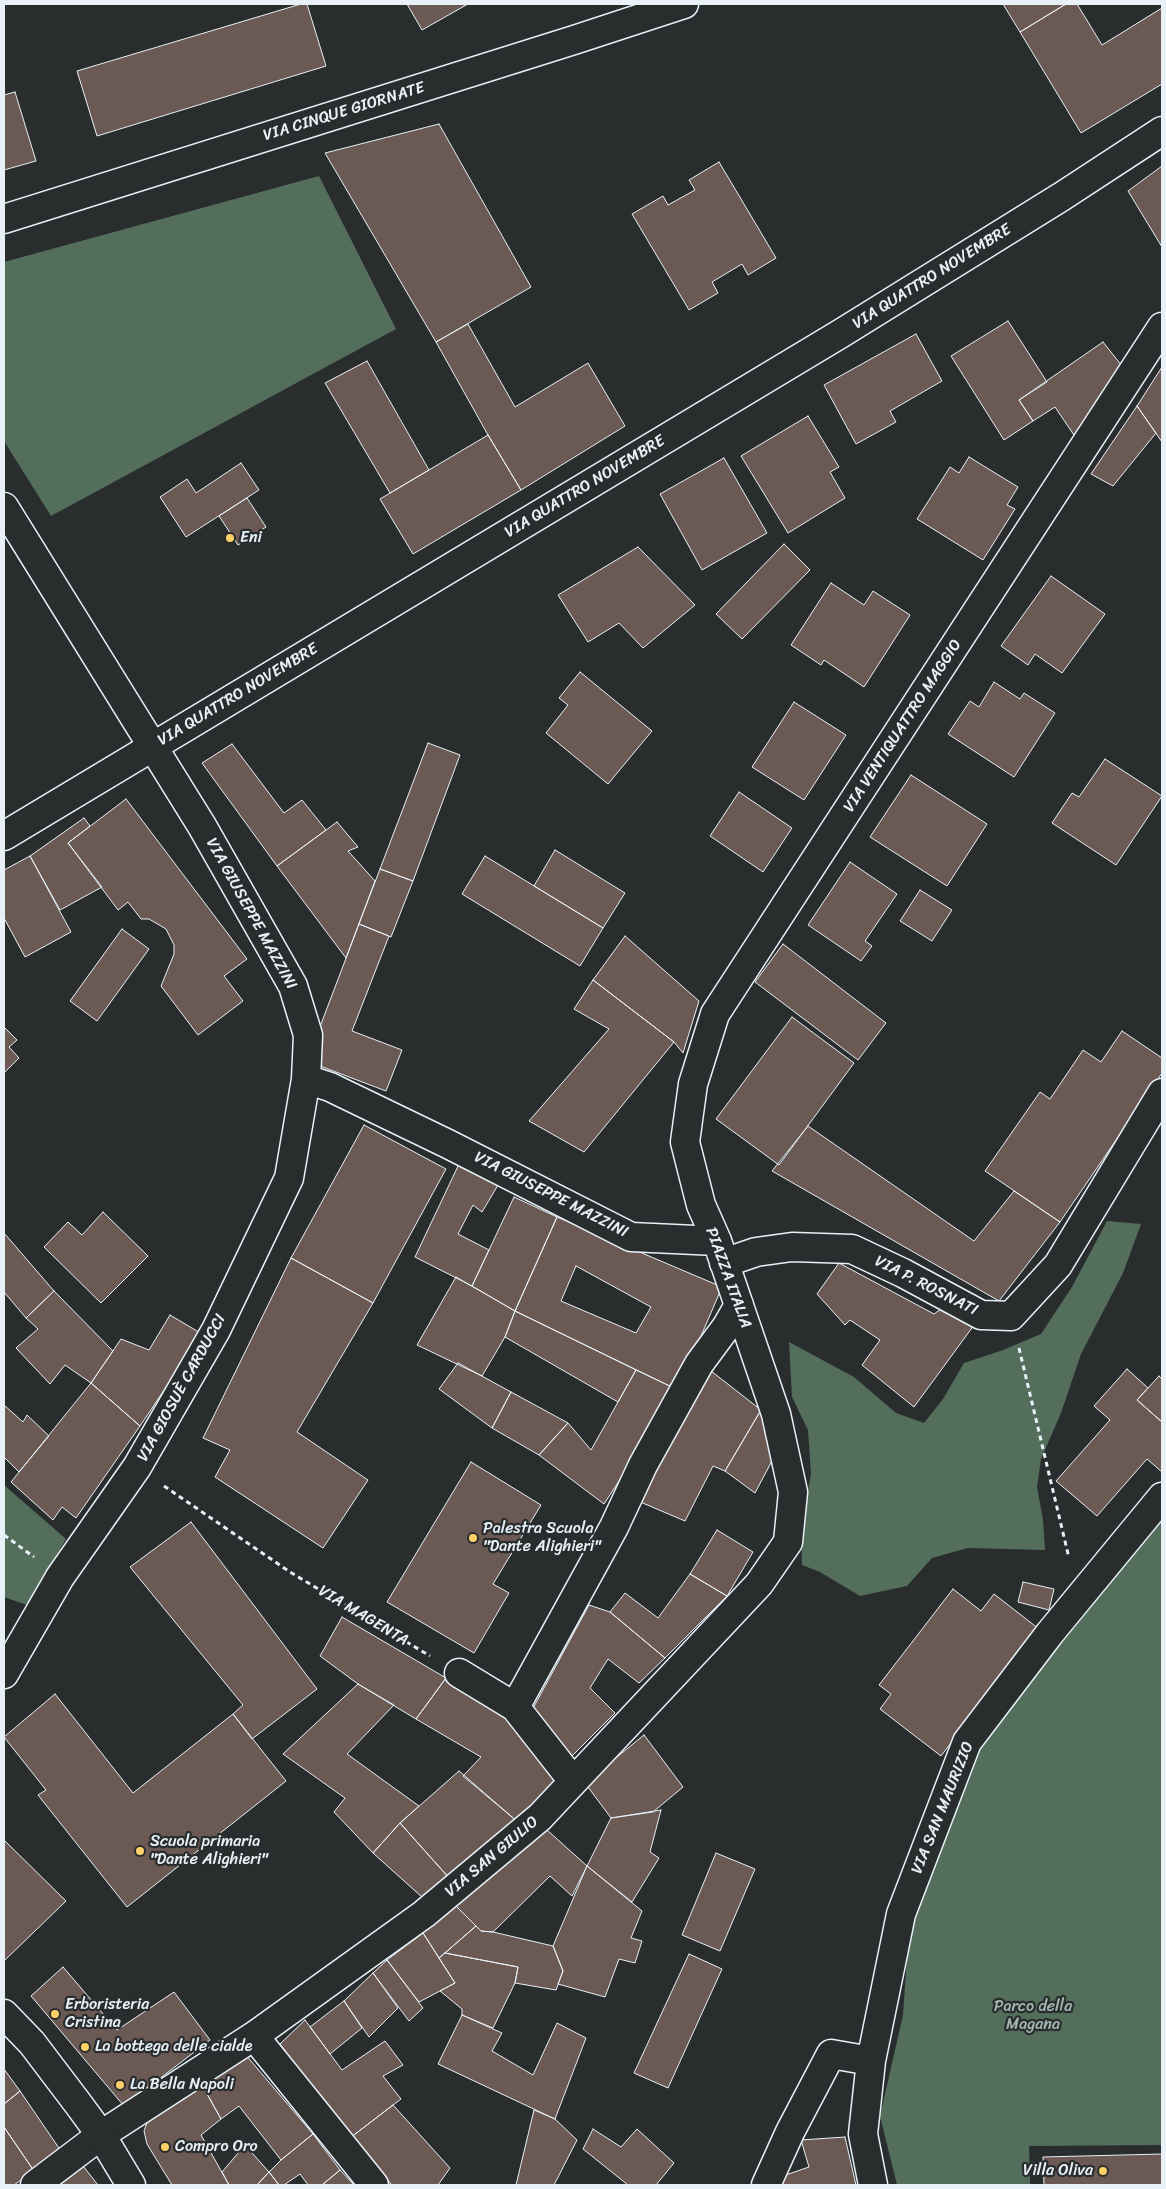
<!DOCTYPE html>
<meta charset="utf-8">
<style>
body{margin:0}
#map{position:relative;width:1166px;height:2189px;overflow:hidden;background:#2a2d2e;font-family:Sriracha,sans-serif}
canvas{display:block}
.frame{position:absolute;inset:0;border:5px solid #e8f1f8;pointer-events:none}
</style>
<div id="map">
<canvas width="1166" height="2189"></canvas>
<div class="frame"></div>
</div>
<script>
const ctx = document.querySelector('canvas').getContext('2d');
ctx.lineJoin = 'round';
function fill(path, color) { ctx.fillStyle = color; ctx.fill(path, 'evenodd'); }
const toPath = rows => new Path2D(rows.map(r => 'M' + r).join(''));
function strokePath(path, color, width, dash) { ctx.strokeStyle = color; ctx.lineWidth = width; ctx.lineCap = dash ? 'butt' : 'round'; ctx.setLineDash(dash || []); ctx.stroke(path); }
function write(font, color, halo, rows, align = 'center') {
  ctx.font = font + ' Sriracha,sans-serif'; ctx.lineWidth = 4.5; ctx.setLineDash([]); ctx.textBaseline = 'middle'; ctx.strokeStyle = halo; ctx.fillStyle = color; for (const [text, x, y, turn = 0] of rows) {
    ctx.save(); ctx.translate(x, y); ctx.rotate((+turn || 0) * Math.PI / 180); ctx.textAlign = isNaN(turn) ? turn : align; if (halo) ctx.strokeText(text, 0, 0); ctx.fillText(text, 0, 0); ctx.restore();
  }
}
const green = toPath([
 [319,176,396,329,51,516,4,441,4,262],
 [1107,1221,1141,1224,1123,1273,1081,1354,1061,1413,1041,1459,1037,1487,1043,1520,1045,1550,968,1548,932,1558,907,1586,860,1596,820,1572,802,1565,801,1530,811,1474,808,1430,792,1397,789,1342,854,1377,896,1413,924,1423,943,1399,964,1363,1003,1350,1041,1334,1072,1287],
 [4,1485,66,1539,27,1605,4,1597],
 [1162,1512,1162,2145,1029,2146,1030,2185,897,2185,880,2116,903,2015,910,1915,974,1745]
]);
const building = toPath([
 [301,4,307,4,326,66,97,136,77,71,301,4],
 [407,4,468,4,422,30,407,4],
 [1003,4,1066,4,1020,32,1003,4],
 [1066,4,1077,4,1102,45,1162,8,1162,84,1081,133,1020,32,1066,4],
 [15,92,36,161,4,170,4,95,15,92],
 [439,124,531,287,436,342,325,153,439,124],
 [719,162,776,258,748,275,742,264,712,282,718,293,689,310,632,214,663,196,668,205,695,190,689,180,719,162],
 [1162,166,1162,247,1128,191,1162,166],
 [1008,321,1047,382,1019,400,1033,421,1004,440,951,356,1008,321],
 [468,324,515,407,588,363,625,426,521,490,488,435,436,342,468,324],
 [916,334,942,381,890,411,896,422,856,444,824,385,916,334],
 [1103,342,1122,366,1076,438,1055,407,1033,421,1019,400,1103,342],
 [367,361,429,470,390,493,325,383,367,361],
 [1162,367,1162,442,1137,406,1162,367],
 [1137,406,1156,433,1113,486,1091,474,1137,406],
 [808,416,839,467,830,472,845,498,788,533,741,456,808,416],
 [488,435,521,490,413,554,380,499,488,435],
 [969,457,1018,487,1007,505,1015,509,983,560,917,519,950,467,959,473,969,457],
 [724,458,767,533,702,570,660,494,724,458],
 [241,463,259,490,186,537,160,497,187,479,196,493,241,463],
 [247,498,266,527,238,545,219,516,247,498],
 [784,544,810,570,742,639,716,614,784,544],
 [638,547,695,605,643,648,619,623,588,642,558,595,638,547],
 [1051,576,1105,614,1062,673,1035,654,1028,665,1001,646,1051,576],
 [831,583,864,605,873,591,910,615,864,687,824,660,821,665,791,645,831,583],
 [580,672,652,731,608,784,546,733,568,705,559,698,580,672],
 [994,682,1020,699,1024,693,1055,713,1014,777,948,734,970,701,979,707,994,682],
 [794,702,846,735,804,800,752,767,794,702],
 [428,743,460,755,413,881,380,869,428,743],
 [232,744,284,813,302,800,326,830,277,866,202,763,232,744],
 [1105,759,1162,796,1116,865,1052,823,1072,793,1079,797,1105,759],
 [911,775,987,824,947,886,870,837,911,775],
 [739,792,792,828,763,872,710,836,739,792],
 [126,799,247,959,224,976,243,1001,198,1035,161,986,174,954,174,945,166,929,149,919,141,919,128,902,118,910,68,843,126,799],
 [84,818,90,826,68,843,102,887,60,910,30,856,84,818],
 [337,822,358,847,348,851,375,881,346,958,277,866,337,822],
 [555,850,625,893,603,928,534,886,555,850],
 [30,856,71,932,25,957,4,918,4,870,30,856],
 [485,856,603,928,580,966,462,894,485,856],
 [850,862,897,894,865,941,872,946,861,961,808,925,850,862],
 [380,869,413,881,391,937,359,924,380,869],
 [920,890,952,910,932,941,900,921,920,890],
 [359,924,389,936,352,1031,402,1050,386,1091,307,1061,359,924],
 [122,929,149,949,97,1021,70,1001,122,929],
 [625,936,699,1001,683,1053,674,1042,593,980,625,936],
 [783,944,886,1023,858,1060,755,982,783,944],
 [593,980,674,1042,584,1152,529,1121,609,1029,574,1009,593,980],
 [792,1017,854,1063,779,1165,716,1119,792,1017],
 [4,1027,17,1040,9,1047,19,1058,4,1073,4,1027],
 [1122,1031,1162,1058,1162,1073,1060,1222,985,1171,1040,1092,1050,1099,1083,1050,1101,1062,1122,1031],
 [364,1125,446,1169,373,1303,291,1258,364,1125],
 [808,1126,974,1241,1014,1191,1060,1222,999,1301,772,1171,808,1126],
 [459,1164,498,1185,482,1212,473,1205,458,1234,489,1250,472,1286,415,1257,459,1164],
 [514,1197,557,1217,515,1311,472,1286,514,1197],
 [103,1212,148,1256,101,1303,44,1247,68,1222,82,1235,103,1212],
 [557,1217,722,1287,678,1390,515,1311,557,1217],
 [576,1266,651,1307,636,1333,561,1301,576,1266],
 [4,1233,54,1291,26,1318,4,1292,4,1233],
 [291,1258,373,1303,297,1432,368,1480,323,1548,215,1477,230,1450,203,1438,291,1258],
 [839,1263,934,1314,944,1307,977,1321,914,1407,862,1365,880,1340,850,1320,845,1325,817,1294,839,1263],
 [456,1277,515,1311,505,1337,482,1376,417,1345,456,1277],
 [54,1291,113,1351,91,1383,65,1365,50,1384,16,1348,38,1329,26,1318,54,1291],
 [515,1311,636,1370,618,1402,505,1337,515,1311],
 [170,1315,202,1334,140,1426,91,1383,121,1339,149,1350,170,1315],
 [458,1363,511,1392,492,1428,439,1389,458,1363],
 [706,1367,761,1410,725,1471,713,1466,685,1521,638,1501,706,1367],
 [1127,1369,1148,1388,1137,1400,1162,1422,1162,1472,1147,1459,1097,1516,1056,1481,1110,1420,1094,1406,1127,1369],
 [636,1370,678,1390,604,1504,539,1455,568,1423,591,1450,636,1370],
 [1159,1376,1162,1379,1162,1422,1137,1400,1159,1376],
 [91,1383,140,1426,76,1518,62,1507,53,1520,11,1482,91,1383],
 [511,1392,568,1423,539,1455,492,1428,511,1392],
 [4,1405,23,1422,27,1415,49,1436,19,1472,4,1457,4,1405],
 [761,1410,774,1457,755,1493,725,1471,761,1410],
 [471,1462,541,1505,493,1584,509,1593,474,1653,387,1602,471,1462],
 [191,1522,317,1689,252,1739,233,1714,243,1705,130,1567,191,1522],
 [717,1530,753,1552,727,1596,690,1574,717,1530],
 [690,1574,727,1596,665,1658,610,1612,625,1593,658,1618,690,1574],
 [1023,1582,1054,1589,1049,1610,1018,1602,1023,1582],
 [953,1589,981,1611,994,1594,1039,1629,941,1756,880,1709,891,1694,879,1685,953,1589],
 [589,1605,610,1612,665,1658,639,1683,608,1659,590,1688,615,1713,571,1757,531,1712,589,1605],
 [342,1617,446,1678,416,1719,358,1684,320,1656,342,1617],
 [446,1678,518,1726,563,1781,519,1823,463,1776,481,1757,416,1719,446,1678],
 [358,1684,394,1705,347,1754,419,1806,400,1823,373,1853,334,1812,345,1798,283,1754,358,1684],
 [55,1694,133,1793,233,1714,286,1781,127,1907,38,1795,46,1790,4,1737,55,1694],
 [644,1735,683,1787,653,1812,611,1818,585,1783,644,1735],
 [459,1771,519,1823,450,1879,400,1823,459,1771],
 [661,1810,650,1852,659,1858,632,1902,587,1866,611,1818,661,1810],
 [400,1823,450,1879,423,1898,373,1853,400,1823],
 [547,1830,587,1866,572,1896,550,1876,493,1932,481,1931,455,1905,547,1830],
 [4,1840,66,1901,4,1961,4,1840],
 [716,1853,755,1869,720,1951,682,1935,716,1853],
 [587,1866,642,1911,631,1938,642,1941,635,1963,619,1959,605,1997,558,1984,563,1971,553,1946,587,1866],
 [455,1905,476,1926,439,1958,423,1933,455,1905],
 [476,1926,481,1931,493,1932,553,1946,563,1971,556,1990,515,1983,518,1967,445,1953,476,1926],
 [423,1933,455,1983,419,2002,387,1960,423,1933],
 [445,1953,518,1967,515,1983,493,2028,462,2015,462,2009,440,1991,455,1983,439,1958,445,1953],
 [689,1954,722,1969,668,2088,634,2073,689,1954],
 [387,1960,423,2008,409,2021,373,1973,387,1960],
 [63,1967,117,2030,174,1992,210,2040,124,2106,31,1996,63,1967],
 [373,1973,398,2008,369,2037,344,2001,373,1973],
 [344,2001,362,2028,330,2054,310,2027,344,2001],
 [462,2015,502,2033,492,2051,533,2075,557,2023,586,2038,555,2119,438,2064,462,2015],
 [305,2020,342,2070,385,2041,403,2065,383,2076,401,2099,350,2138,280,2044,305,2020],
 [245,2054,313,2134,281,2160,239,2106,221,2119,201,2083,245,2054],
 [4,2069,20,2091,4,2104,4,2069],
 [201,2083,221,2119,201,2135,229,2185,172,2185,147,2144,144,2131,148,2120,201,2083],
 [20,2091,61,2151,34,2171,4,2127,4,2104,20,2091],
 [393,2105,450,2168,438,2185,392,2185,350,2138,393,2105],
 [534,2110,555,2119,577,2140,554,2185,516,2185,534,2110],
 [4,2127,34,2171,14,2185,4,2185,4,2127],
 [593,2129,621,2147,637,2129,674,2163,656,2185,628,2185,583,2149,593,2129],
 [313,2134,340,2170,322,2185,308,2185,300,2174,284,2185,279,2185,269,2172,281,2160,313,2134],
 [845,2137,856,2185,779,2185,777,2178,809,2167,801,2140,845,2137],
 [245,2145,269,2172,257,2185,229,2185,222,2172,245,2145],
 [1162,2154,1162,2185,1044,2185,1043,2157,1162,2154],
 [83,2166,98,2185,55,2185,83,2166],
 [340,2170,354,2185,322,2185,340,2170],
 [269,2172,279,2185,257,2185,269,2172]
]);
const path = toPath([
 [1019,1348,1069,1558],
 [164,1486,290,1572,430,1656],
 [4,1535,34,1557]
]);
const minor = toPath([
 [4,507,202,826,293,986,308,1035,306,1079,289,1178,216,1330,137,1467,60,1577,4,1674],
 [306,1079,330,1087,448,1144,631,1237,717,1241],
 [724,1263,756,1252,792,1247,852,1249,903,1273,981,1315,1011,1316,1058,1265,1162,1093],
 [459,1673,515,1707,573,1781],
 [515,1707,614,1527,643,1465,699,1364,727,1326,739,1305],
 [254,2036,374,2185],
 [871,2061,901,1914,967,1742,1050,1633,1162,1497],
 [35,2185,101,2135,254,2036,424,1914,540,1817,759,1584,788,1542,793,1492,776,1414,717,1241,701,1205,685,1142,693,1084,715,1014,1162,327],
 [766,2185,790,2132,831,2054,871,2061,863,2134,873,2185]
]);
const tertiary = toPath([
 [4,2014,32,2043,79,2105,101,2135,131,2185]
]);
const secondary = toPath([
 [4,219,574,40,684,4],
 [4,836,840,334,1061,197,1162,131]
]);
const markers = [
 [230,538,5,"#ffd166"],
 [473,1538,5,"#ffd166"],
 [140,1851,5,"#ffd166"],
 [55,2014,5,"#ffd166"],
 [85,2047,5,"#ffd166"],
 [120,2085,5,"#ffd166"],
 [165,2147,5,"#ffd166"],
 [1103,2171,5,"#ffd166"]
];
const streetNames = [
 ["VIA CINQUE GIORNATE",344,112,-17],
 ["VIA QUATTRO NOVEMBRE",932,277,-32],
 ["VIA QUATTRO NOVEMBRE",585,487,-31],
 ["VIA QUATTRO NOVEMBRE",238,695,-31],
 ["VIA VENTIQUATTRO MAGGIO",903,726,-57],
 ["VIA GIUSEPPE MAZZINI",251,914,61],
 ["VIA GIUSEPPE MAZZINI",551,1195,27],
 ["PIAZZA ITALIA",728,1278,70],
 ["VIA P. ROSNATI",926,1286,27],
 ["VIA GIOSUÈ CARDUCCI",182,1388,-61],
 ["VIA MAGENTA",363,1616,31],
 ["VIA SAN MAURIZIO",943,1808,-68],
 ["VIA SAN GIULIO",492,1857,-40]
];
const poiNames = [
 ["Eni",240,538],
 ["Palestra Scuola",483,1529],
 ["\"Dante Alighieri\"",483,1547],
 ["Scuola primaria",150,1842],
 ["\"Dante Alighieri\"",150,1860],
 ["Erboristeria",65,2005],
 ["Cristina",65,2023],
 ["La bottega delle cialde",95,2047],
 ["La Bella Napoli",130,2085],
 ["Compro Oro",175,2147],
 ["Villa Oliva",1093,2171,"right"]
];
const parkNames = [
 ["Parco della",1033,2007],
 ["Magana",1033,2025]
];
fill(green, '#546e5c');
fill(building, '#6b5954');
strokePath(building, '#e8f1f8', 1);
strokePath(minor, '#e8f1f8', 31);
strokePath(tertiary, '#e8f1f8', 31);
strokePath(secondary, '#e8f1f8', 31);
strokePath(path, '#e8f1f8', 3, [5, 4]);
strokePath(minor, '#2a2d2e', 28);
strokePath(tertiary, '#2a2d2e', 28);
strokePath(secondary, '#2a2d2e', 28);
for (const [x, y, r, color] of markers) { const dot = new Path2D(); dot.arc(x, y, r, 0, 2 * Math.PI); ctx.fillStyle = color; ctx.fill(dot); strokePath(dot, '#2a2d2e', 2); }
write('16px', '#e8f1f8', '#2a2d2e', streetNames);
write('16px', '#e8f1f8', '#2a2d2e', poiNames, 'left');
write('16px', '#a5b6b2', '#2a2d2e', parkNames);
</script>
